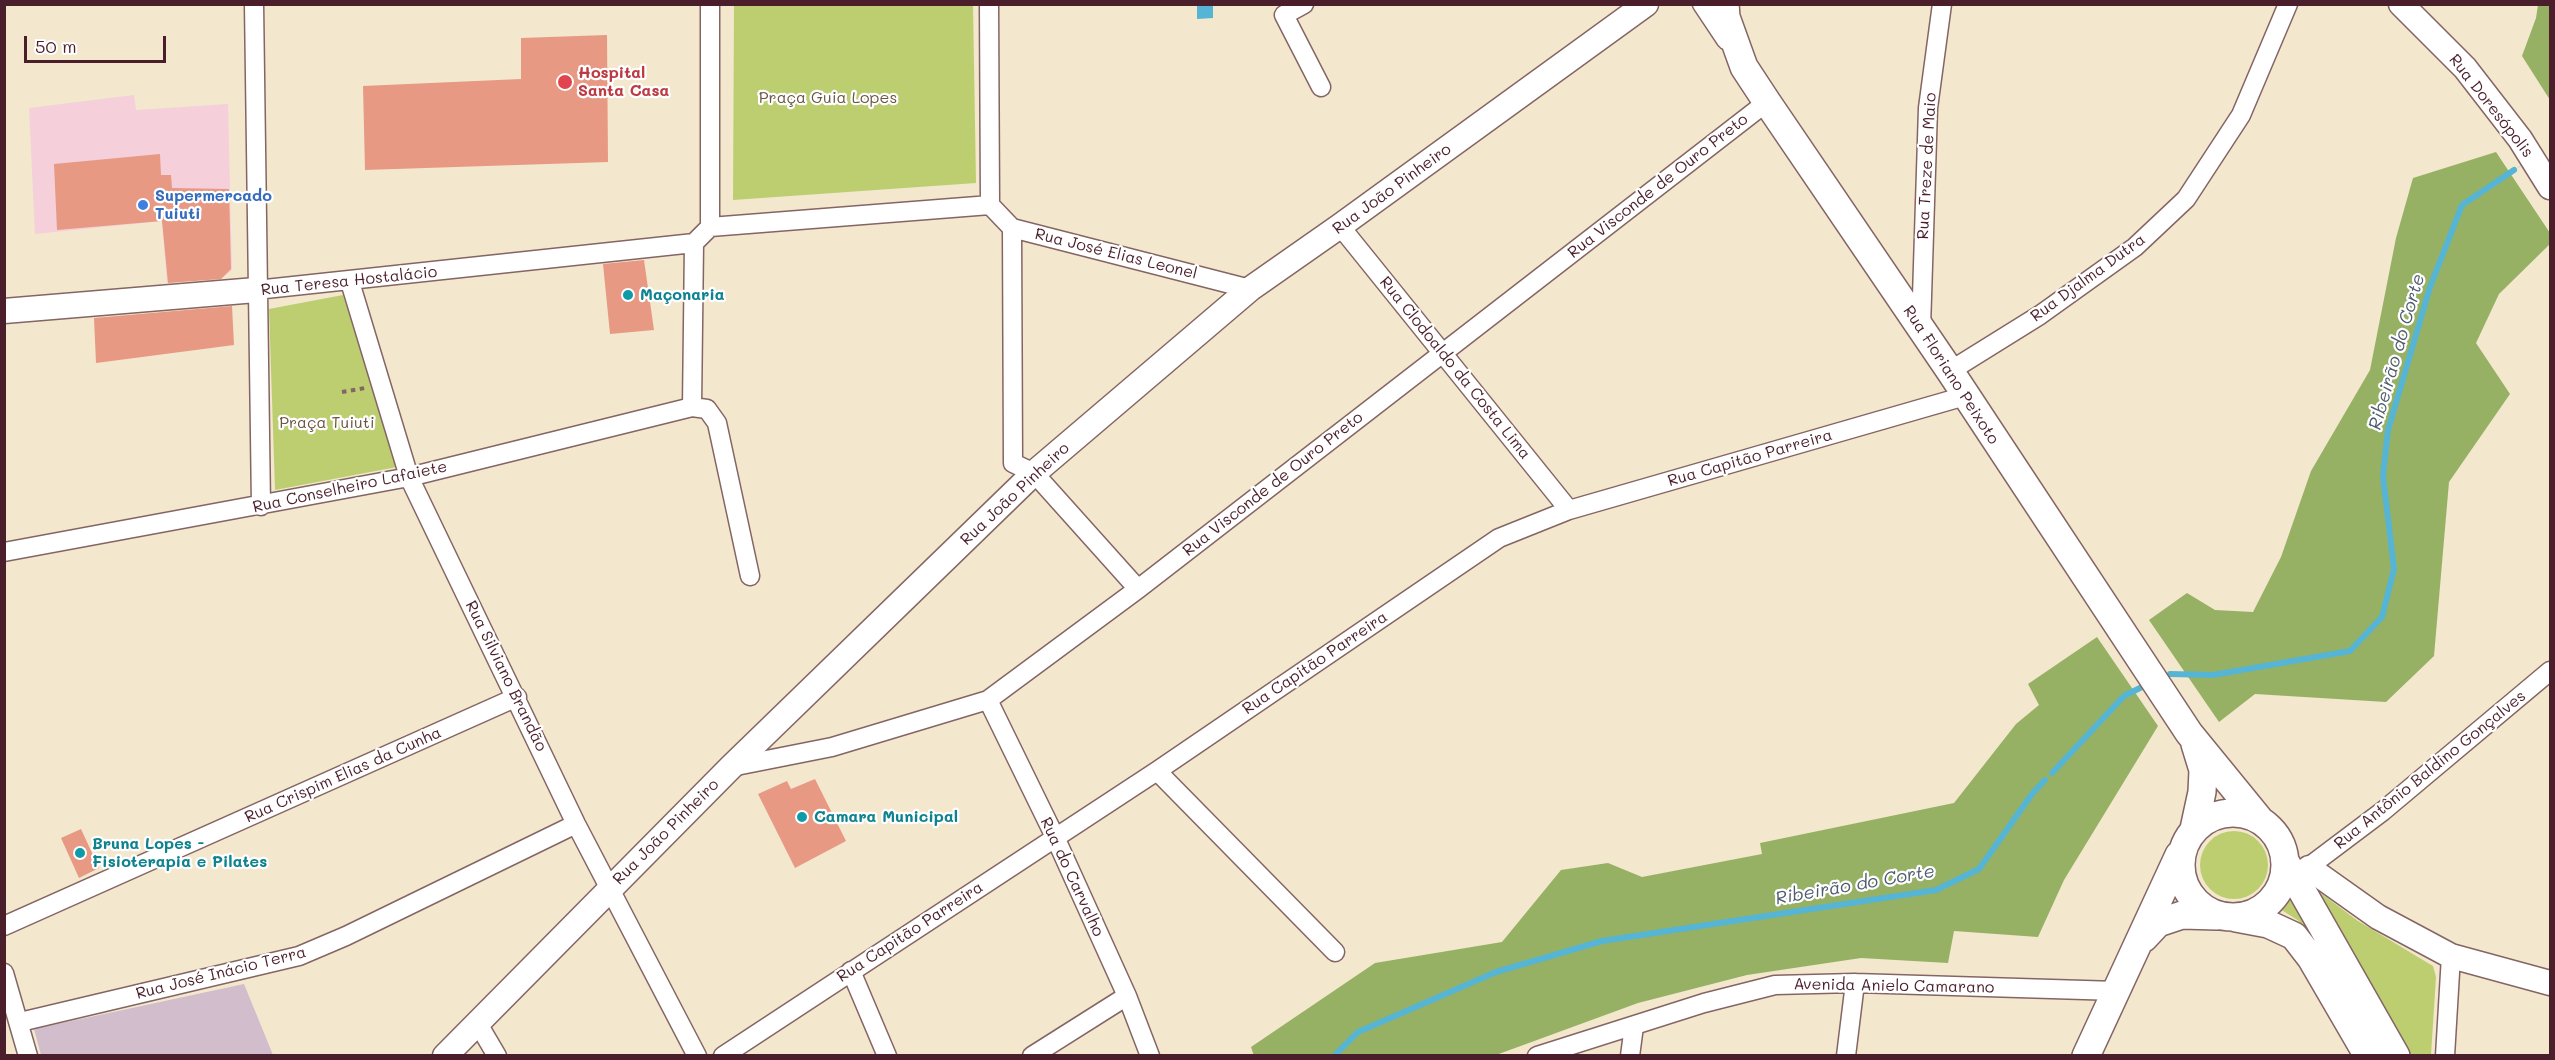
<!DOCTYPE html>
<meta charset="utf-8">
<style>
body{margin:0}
#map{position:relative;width:2555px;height:1060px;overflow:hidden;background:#f3e7ce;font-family:Mali,sans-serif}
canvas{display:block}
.frame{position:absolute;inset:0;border:6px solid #4a1f2b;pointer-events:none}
.scale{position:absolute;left:24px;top:36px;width:142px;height:27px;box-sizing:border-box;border:3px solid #4a1f2b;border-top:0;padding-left:8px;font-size:18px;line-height:21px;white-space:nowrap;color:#4a1f2b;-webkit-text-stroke:4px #fff;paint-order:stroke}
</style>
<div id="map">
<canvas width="2555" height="1060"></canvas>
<div class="frame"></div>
<div class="scale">50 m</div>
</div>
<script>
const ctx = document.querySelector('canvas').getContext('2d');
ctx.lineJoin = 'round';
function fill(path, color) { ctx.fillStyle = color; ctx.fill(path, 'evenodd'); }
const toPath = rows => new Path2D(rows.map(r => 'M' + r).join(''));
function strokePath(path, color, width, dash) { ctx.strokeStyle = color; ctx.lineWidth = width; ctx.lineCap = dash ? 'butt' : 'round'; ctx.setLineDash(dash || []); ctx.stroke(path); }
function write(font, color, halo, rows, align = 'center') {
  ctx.font = font + ' Mali,sans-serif'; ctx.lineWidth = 4.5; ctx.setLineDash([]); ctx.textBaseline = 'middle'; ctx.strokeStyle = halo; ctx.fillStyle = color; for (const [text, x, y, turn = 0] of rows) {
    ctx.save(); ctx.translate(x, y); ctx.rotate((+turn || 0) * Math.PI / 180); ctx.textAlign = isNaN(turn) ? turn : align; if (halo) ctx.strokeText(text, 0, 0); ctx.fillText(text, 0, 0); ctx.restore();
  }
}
const built = toPath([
 [134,95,136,110,228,104,232,270,222,278,167,282,162,221,35,234,29,108]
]);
const industrial = toPath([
 [244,984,273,1055,41,1055,34,1029]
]);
const green = toPath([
 [734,5,973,5,976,183,733,200],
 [343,295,397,467,275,490,269,309],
 '2200 865a34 34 0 1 1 68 0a34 34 0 1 1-68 0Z',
 [2314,888,2358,921,2433,966,2436,977,2431,1055,2411,1055],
 [2292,899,2379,1055,2299,921,2280,909]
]);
const forest = toPath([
 [2538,5,2550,5,2550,100,2522,56,2536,18],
 [2496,152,2550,233,2550,244,2499,294,2476,343,2510,394,2449,482,2434,656,2386,702,2255,694,2219,722,2149,620,2187,593,2215,610,2253,612,2281,557,2311,471,2370,370,2396,238,2413,178],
 [2097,637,2158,726,2064,880,2038,937,1954,931,1948,963,1861,958,1747,975,1638,1003,1496,1055,1254,1056,1251,1047,1375,963,1502,942,1561,870,1608,863,1642,877,1762,854,1760,843,1954,803,2016,724,2039,705,2028,684]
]);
const water = toPath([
 [1197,5,1213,5,1213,18,1197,19],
 [2550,146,2463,205,2432,288,2390,431,2385,476,2396,569,2384,618,2351,652,2213,676,2167,675,2124,696,2032,794,1980,869,1936,891,1602,941,1496,973,1359,1032,1334,1056,1358,1032,1496,972,1602,941,1936,890,1979,869,2032,794,2124,696,2167,674,2213,675,2350,651,2382,617,2394,569,2383,476,2388,430,2430,287,2462,205]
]);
const stream = toPath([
 [2170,674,2213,675,2350,651,2382,617,2394,569,2383,476,2388,430,2430,287,2462,205,2514,170],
 [2052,773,2124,696,2144,686],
 [1334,1056,1358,1032,1496,972,1602,941,1936,890,1979,869,2032,794,2045,780]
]);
const building = toPath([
 [607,35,608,162,365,170,363,86,521,79,521,38],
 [160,154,161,175,171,175,172,188,229,189,231,269,221,279,168,283,162,221,57,230,54,164],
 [644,260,654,330,610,334,603,264],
 [232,306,234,345,96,363,94,318],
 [815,779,846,841,795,868,758,794,787,781,791,789],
 [81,829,99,868,79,878,61,838]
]);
const path = toPath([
 [342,392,365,388]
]);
const minor = toPath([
 [254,4,261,506],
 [710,4,710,227],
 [989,4,990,205],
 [1304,4,1284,15,1321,87],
 [1702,4,1726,40],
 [990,205,1012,228,1250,289],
 [1340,226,1569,510],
 [1012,228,1013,463,1034,473,1138,589],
 [694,243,710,227,990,205],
 [350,282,409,477,576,824,697,1056],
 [256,290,694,243],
 [1921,328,1928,108,1942,4],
 [1950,371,2040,315,2135,247,2186,199,2241,115,2288,4],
 [692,407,694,243],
 [4,552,409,477,692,407,707,409,717,423,750,576],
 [988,700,1055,837,1127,996,1150,1056],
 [731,767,832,747,988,700,1138,589,1767,102],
 [1157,771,1335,952],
 [2277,893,2294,878,2383,811,2550,671],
 [4,926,517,697],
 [851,971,887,1056],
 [4,973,28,1056],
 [20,1022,299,956,346,936,576,824],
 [477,1022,497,1056],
 [723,1056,1157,771,1499,538,1569,510,1965,396],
 [1032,1056,1127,996],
 [1537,1056,1704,1003,1775,985,1855,983,2117,991],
 [1630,1056,1634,1026],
 [1846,1056,1855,983],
 [2445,1056,2451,956]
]);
const tertiary = toPath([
 [2401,4,2465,68,2520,139,2550,187],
 [4,311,256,290],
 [2309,868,2378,917,2451,956,2550,983],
 [445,1056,731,767,1034,473,1250,289,1340,226,1646,4]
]);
const secondary = toPath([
 [1725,4,1726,17,1744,67,1767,102,1950,371,2189,733,2260,820],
 '2181 865a52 52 0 1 1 104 0a52 52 0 1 1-104 0Z',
 [2194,829,2202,792,2203,770,2195,744],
 [2285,861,2396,1056],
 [2236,918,2268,924,2294,936,2311,958,2368,1056],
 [2144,938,2158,923,2182,915,2217,916],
 [2086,1056,2179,855]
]);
const markers = [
 [565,82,8,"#e0444e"],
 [143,205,6,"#3f7fe0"],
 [628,295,6,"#0f9aa8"],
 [802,817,6,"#0f9aa8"],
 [80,853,6,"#0f9aa8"]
];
const healthNames = [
 ["Hospital",578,73],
 ["Santa Casa",578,91]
];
const parkNames = [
 ["Praça Guia Lopes",828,98],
 ["Praça Tuiuti",327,423]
];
const streetNames = [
 ["Rua Doresópolis",2491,106,52],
 ["Rua Treze de Maio",1927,166,-87],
 ["Rua Visconde de Ouro Preto",1658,186,-38],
 ["Rua João Pinheiro",1392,189,-36],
 ["Rua José Elias Leonel",1116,254,14],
 ["Rua Djalma Dutra",2088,278,-36],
 ["Rua Teresa Hostalácio",349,281,-6],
 ["Rua Clodoaldo da Costa Lima",1455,368,51],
 ["Rua Floriano Peixoto",1951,375,57],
 ["Rua Capitão Parreira",1750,458,-16],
 ["Rua Visconde de Ouro Preto",1273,484,-38],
 ["Rua Conselheiro Lafaiete",350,487,-12],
 ["Rua João Pinheiro",1015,494,-43],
 ["Rua Capitão Parreira",1315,663,-34],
 ["Rua Silviano Brandão",506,676,64],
 ["Rua Antônio Baldino Gonçalves",2430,770,-39],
 ["Rua Crispim Elias da Cunha",343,775,-24],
 ["Rua João Pinheiro",666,832,-45],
 ["Rua do Carvalho",1072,877,65],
 ["Rua Capitão Parreira",910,932,-33],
 ["Rua José Inácio Terra",221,973,-14],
 ["Avenida Anielo Camarano",1894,986,1]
];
const shopNames = [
 ["Supermercado",155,196],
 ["Tuiuti",155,214]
];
const cultureNames = [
 ["Maçonaria",640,295],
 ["Camara Municipal",814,817],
 ["Bruna Lopes -",92,844],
 ["Fisioterapia e Pilates",92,862]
];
const waterNames = [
 ["Ribeirão do Corte",2397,352,-74],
 ["Ribeirão do Corte",1855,885,-10]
];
fill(built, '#f5cfda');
fill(industrial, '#d1bdcb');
fill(green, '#bdce71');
fill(forest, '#96b163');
fill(water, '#56b5d4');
strokePath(stream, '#56b5d4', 6);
fill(building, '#e79983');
strokePath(minor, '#856564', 21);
strokePath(tertiary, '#856564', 27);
strokePath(secondary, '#856564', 30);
strokePath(path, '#856564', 4, [4.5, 4.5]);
strokePath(minor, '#fff', 18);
strokePath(tertiary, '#fff', 24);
strokePath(secondary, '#fff', 27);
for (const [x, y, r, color] of markers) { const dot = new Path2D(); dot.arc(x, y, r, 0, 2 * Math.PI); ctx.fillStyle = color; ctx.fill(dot); strokePath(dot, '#fff', 2); }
write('bold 16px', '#be3a42', '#fff', healthNames, 'left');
write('16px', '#6c5440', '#fff', parkNames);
write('16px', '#4a1f2b', '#fff', streetNames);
write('bold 16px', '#366cbe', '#fff', shopNames, 'left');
write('bold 16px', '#0d838f', '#fff', cultureNames, 'left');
write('italic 18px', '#4f5b6f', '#fff', waterNames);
</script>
